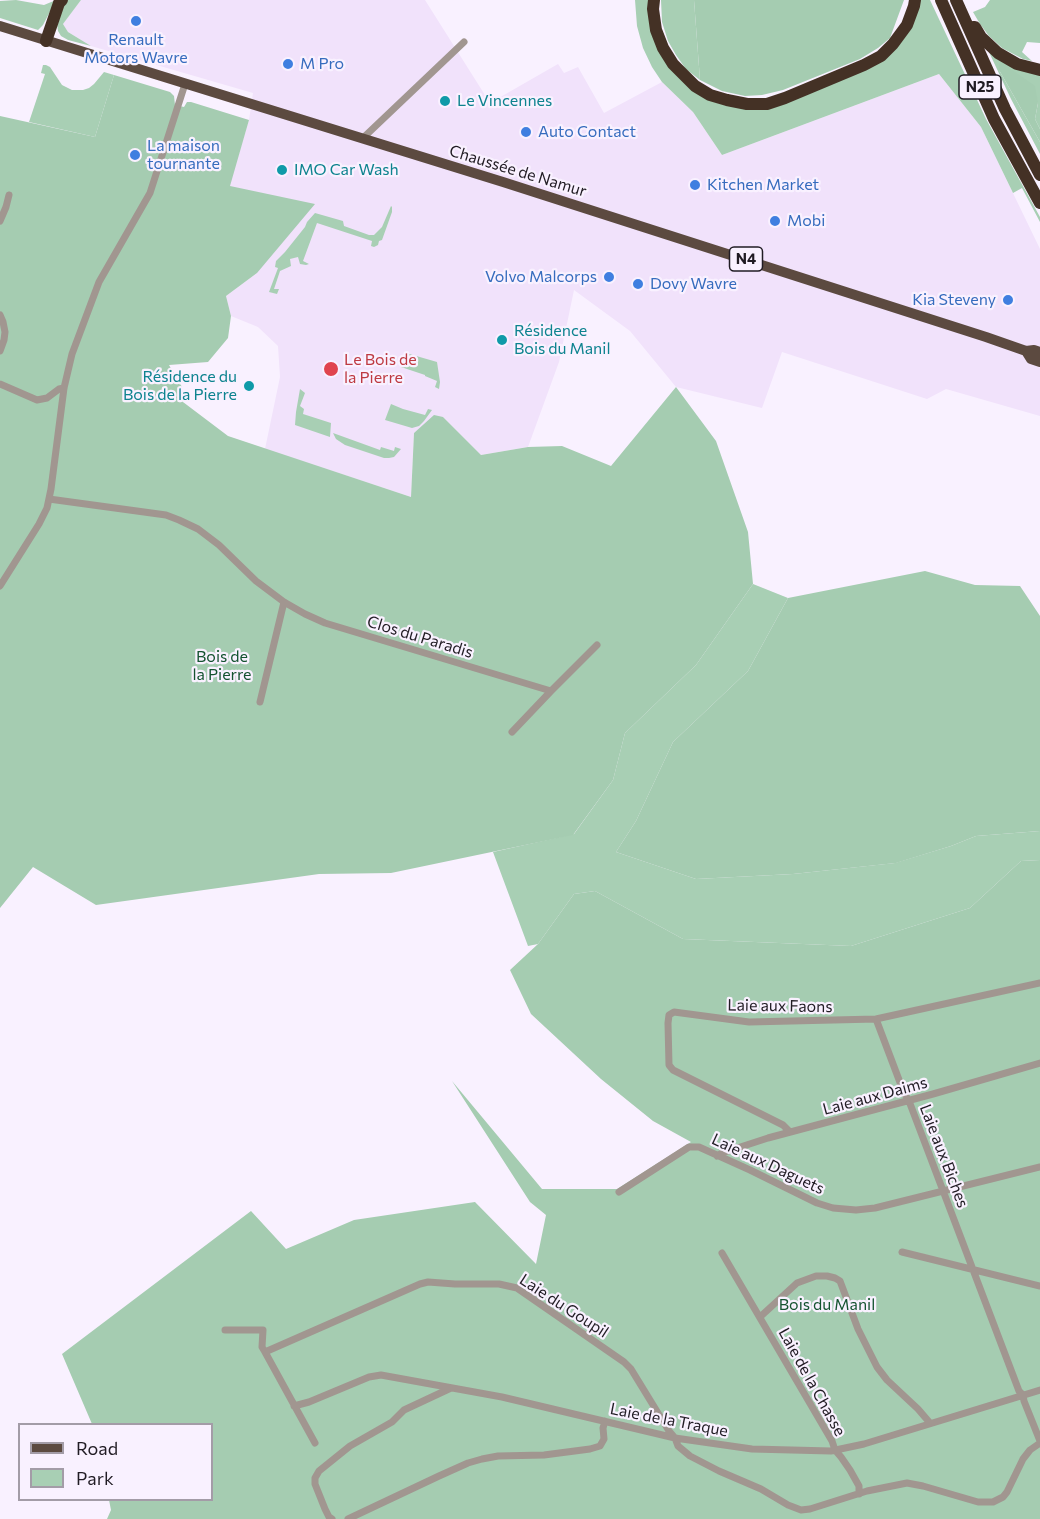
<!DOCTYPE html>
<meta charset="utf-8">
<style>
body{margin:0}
#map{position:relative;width:1040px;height:1519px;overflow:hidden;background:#f9f1ff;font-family:Commissioner,sans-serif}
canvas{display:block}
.legend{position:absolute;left:18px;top:1423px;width:195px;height:78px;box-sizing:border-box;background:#f9f1ff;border:2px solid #a39ca7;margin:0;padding:8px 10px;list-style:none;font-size:18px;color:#211c24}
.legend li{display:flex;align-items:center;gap:12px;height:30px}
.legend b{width:30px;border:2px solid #a39ca7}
</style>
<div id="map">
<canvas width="1040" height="1519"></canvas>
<ul class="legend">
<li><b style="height:8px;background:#5c4a40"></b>Road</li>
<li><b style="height:16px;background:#a8cfb4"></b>Park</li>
</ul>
</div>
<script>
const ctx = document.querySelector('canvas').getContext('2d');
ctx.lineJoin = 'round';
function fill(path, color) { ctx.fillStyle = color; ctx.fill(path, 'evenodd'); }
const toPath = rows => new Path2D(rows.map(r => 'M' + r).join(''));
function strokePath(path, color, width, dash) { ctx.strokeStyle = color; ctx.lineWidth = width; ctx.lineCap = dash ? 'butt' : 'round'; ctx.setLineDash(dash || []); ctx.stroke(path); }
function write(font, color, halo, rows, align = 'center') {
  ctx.font = font + ' Commissioner,sans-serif'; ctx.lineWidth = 4.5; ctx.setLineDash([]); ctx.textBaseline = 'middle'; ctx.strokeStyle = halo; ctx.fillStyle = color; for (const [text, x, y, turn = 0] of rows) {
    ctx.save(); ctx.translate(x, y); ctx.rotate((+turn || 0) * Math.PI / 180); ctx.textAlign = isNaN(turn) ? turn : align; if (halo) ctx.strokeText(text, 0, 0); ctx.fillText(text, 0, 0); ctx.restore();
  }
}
const built = toPath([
 [81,0,425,0,490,103,558,64,564,73,578,67,604,113,662,82,693,112,722,155,939,74,981,127,1040,249,1040,416,946,389,927,399,782,352,762,408,676,387,630,331,574,290,559,362,528,447,481,455,443,417,414,433,411,497,265,449,280,377,278,346,258,327,231,316,226,296,257,273,229,186,249,120,253,93,91,46,68,32,63,24]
]);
const green = toPath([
 [16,0,44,5,56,0,43,25,38,30,0,18,0,1],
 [66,0,81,0,63,24,68,32,91,46,68,40,61,36,58,31,57,24],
 [635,0,650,0,682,80,757,108,873,66,920,0,930,0,986,119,1040,217,1040,222,1022,188,1013,193,981,127,939,74,722,155,693,112,662,82,652,67,643,48,637,26],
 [661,0,694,0,700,80,686,69,676,55,668,41,662,22],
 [990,0,1040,0,1040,43,1027,42,1022,52,1032,61,1023,59,1002,48,989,36,980,24,973,12,985,7],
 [988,50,1040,74,1040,129,1035,119,1038,103,999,70,1040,142,1040,154,1011,99],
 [43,65,46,65,50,67,62,85,72,90,83,90,89,88,94,84,104,72,114,75,95,137,29,122,45,74,41,73],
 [391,206,392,207,392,212,382,240,379,241,378,245,374,247,371,246,372,241,317,223,303,261,309,264,306,265,300,264,298,257,290,259,291,266,280,271,274,289,279,289,277,294,269,292,278,268,275,267,276,261,285,252,305,227,307,222,315,213,343,221,344,226,369,235,374,235,382,227],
 [406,353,437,362,440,382,439,389,435,387,437,381,425,376,425,375,401,367],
 [300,389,305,393,300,406,304,409,303,414,331,423,330,437,295,425,296,412],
 [391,404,403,409,425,415,428,409,432,410,424,421,419,426,412,428,385,420],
 [333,433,380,450,381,447,394,451,395,447,401,449,394,457,389,458,384,458,345,445,336,439],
 [753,584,788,598,748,671,673,742,636,821,616,852,696,879,793,874,895,863,951,846,976,836,1040,831,1040,860,1021,861,970,908,851,946,683,939,595,891,574,894,538,944,528,946,493,852,574,834,613,780,625,733,696,665]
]);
const forest = toPath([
 [694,0,904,0,890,38,878,48,860,59,783,90,762,95,745,96,722,91,700,80],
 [1001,62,1035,86,1038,103,1035,119,1040,129,1040,142,999,70,999,64],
 [114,75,170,92,174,96,175,105,184,107,187,102,191,102,249,120,230,186,315,204,257,273,226,296,231,316,228,338,208,362,169,365,182,387,183,402,228,436,411,497,414,433,434,415,443,417,481,455,528,447,562,446,611,466,676,387,716,441,748,532,753,584,696,665,625,733,613,780,573,835,391,873,319,874,96,905,33,867,0,908,0,116,95,137],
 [925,571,975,585,1020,586,1040,616,1040,831,976,836,951,846,896,863,793,874,696,879,616,852,636,821,673,742,748,671,788,598],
 [1040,860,1040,1519,107,1519,111,1510,109,1500,212,1500,212,1424,92,1424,62,1354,251,1211,286,1249,354,1220,475,1202,536,1264,546,1215,530,1202,452,1081,542,1189,617,1189,691,1142,653,1121,601,1079,531,1014,510,970,538,944,574,894,595,891,683,939,851,946,970,908,1021,861]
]);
const street = toPath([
 [363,138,464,42],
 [0,221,6,207,9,195],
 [0,315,3,322,5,332,4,340,0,351],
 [0,384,37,400,47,398,59,389,64,388],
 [49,499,166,515,179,520,198,529,219,545,256,581,284,602,305,614,325,623,551,691,512,732],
 [0,586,39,524,47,508,51,489,64,388,72,354,99,282,150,193,185,84],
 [551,691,597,645],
 [260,702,284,602],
 [876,1019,904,1093,909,1101,1019,1391,1023,1395,1024,1401,1040,1441],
 [790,1132,783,1125,673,1070,669,1065,668,1023,669,1015,674,1012,749,1022,876,1019,1040,983],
 [717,1156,722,1153,768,1138,933,1094,1040,1063],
 [619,1192,689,1147,699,1147,750,1170,817,1203,833,1208,856,1210,875,1208,1040,1167],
 [902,1252,1040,1286],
 [722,1253,832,1441,835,1450,841,1457,850,1470,859,1486,859,1494],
 [760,1317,797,1283,816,1276,827,1276,835,1278,840,1281,858,1329,877,1367,887,1380,918,1409,930,1423],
 [225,1330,263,1330,262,1347,265,1352,315,1443],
 [265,1352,420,1284,428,1282,455,1284,499,1284,517,1288,624,1362,631,1369,669,1431,675,1438,678,1446,690,1456,719,1471,761,1489,788,1505,801,1510,810,1509,867,1491,907,1483,923,1486,978,1502,993,1502,1003,1497,1007,1492,1023,1459,1030,1450,1040,1443],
 [294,1406,309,1402,369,1377,381,1375,502,1397,675,1438,752,1449,831,1451,864,1444,1040,1390],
 [332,1519,329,1517,325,1509,315,1484,315,1478,319,1471,350,1446,392,1422,404,1410,451,1388],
 [348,1519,439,1476,468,1463,482,1459,498,1456,544,1455,590,1449,600,1446,604,1439,603,1428,605,1421]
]);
const primary = toPath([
 [0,26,503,182,986,337,1026,351,1034,350,1040,352],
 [1026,351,1031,359,1040,362]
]);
const highway = toPath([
 [654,0,653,9,656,30,663,48,673,64,695,86,710,95,727,100,747,104,767,104,785,98,864,65,881,56,893,44,907,25,914,6,915,0],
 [941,0,994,119,1040,203],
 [956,0,1005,109,1040,175],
 [973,27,975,27,981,37,998,53,1017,64,1040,70],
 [46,41,59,3,62,0]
]);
const markers = [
 [136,21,6,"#3f7fe0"],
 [288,64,6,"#3f7fe0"],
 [445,101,6,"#0f9aa8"],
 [526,132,6,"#3f7fe0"],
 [135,155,6,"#3f7fe0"],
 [282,170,6,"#0f9aa8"],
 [695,185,6,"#3f7fe0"],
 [775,221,6,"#3f7fe0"],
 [609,277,6,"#3f7fe0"],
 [638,284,6,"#3f7fe0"],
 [1008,300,6,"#3f7fe0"],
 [502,340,6,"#0f9aa8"],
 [331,369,8,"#e0444e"],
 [249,386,6,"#0f9aa8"]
];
const shields = [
 [980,87,42],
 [746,259,33]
];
const shieldNames = [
 ["N25",980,87],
 ["N4",746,259]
];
const shopNames = [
 ["Renault",136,40,"center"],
 ["Motors Wavre",136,58,"center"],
 ["M Pro",300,64],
 ["Auto Contact",538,132],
 ["La maison",147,146],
 ["tournante",147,164],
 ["Kitchen Market",707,185],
 ["Mobi",787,221],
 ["Volvo Malcorps",597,277,"right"],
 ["Dovy Wavre",650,284],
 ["Kia Steveny",996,300,"right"]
];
const cultureNames = [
 ["Le Vincennes",457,101],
 ["IMO Car Wash",294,170],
 ["Résidence",514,331],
 ["Bois du Manil",514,349],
 ["Résidence du",237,377,"right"],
 ["Bois de la Pierre",237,395,"right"]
];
const streetNames = [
 ["Chaussée de Namur",518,171,17],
 ["Clos du Paradis",420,637,17],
 ["Laie aux Faons",780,1006,1],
 ["Laie aux Daims",875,1096,-15],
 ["Laie aux Biches",944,1156,69],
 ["Laie aux Daguets",768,1164,25],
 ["Laie du Goupil",564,1306,33],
 ["Laie de la Chasse",812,1382,61],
 ["Laie de la Traque",669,1420,11]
];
const healthNames = [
 ["Le Bois de",344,360],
 ["la Pierre",344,378]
];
const parkNames = [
 ["Bois de",222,657],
 ["la Pierre",222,675],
 ["Bois du Manil",827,1305]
];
fill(built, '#f1e2fb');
fill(green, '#a8cfb4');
fill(forest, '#a5ccb1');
strokePath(street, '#a19690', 7);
strokePath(primary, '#5c4a40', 10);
strokePath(highway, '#443125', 12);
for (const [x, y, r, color] of markers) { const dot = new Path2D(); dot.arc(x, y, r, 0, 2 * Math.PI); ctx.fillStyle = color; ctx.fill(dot); strokePath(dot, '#f9f1ff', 2); }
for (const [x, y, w] of shields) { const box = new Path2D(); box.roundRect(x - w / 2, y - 12, w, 24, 4.5); ctx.fillStyle = '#f9f1ff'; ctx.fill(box); strokePath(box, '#211c24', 1.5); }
write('bold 15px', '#211c24', null, shieldNames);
write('16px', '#366cbe', '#f9f1ff', shopNames, 'left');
write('16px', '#0d838f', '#f9f1ff', cultureNames, 'left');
write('16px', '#211c24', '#f9f1ff', streetNames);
write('16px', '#be3a42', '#f9f1ff', healthNames, 'left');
write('16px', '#145330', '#f9f1ff', parkNames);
</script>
